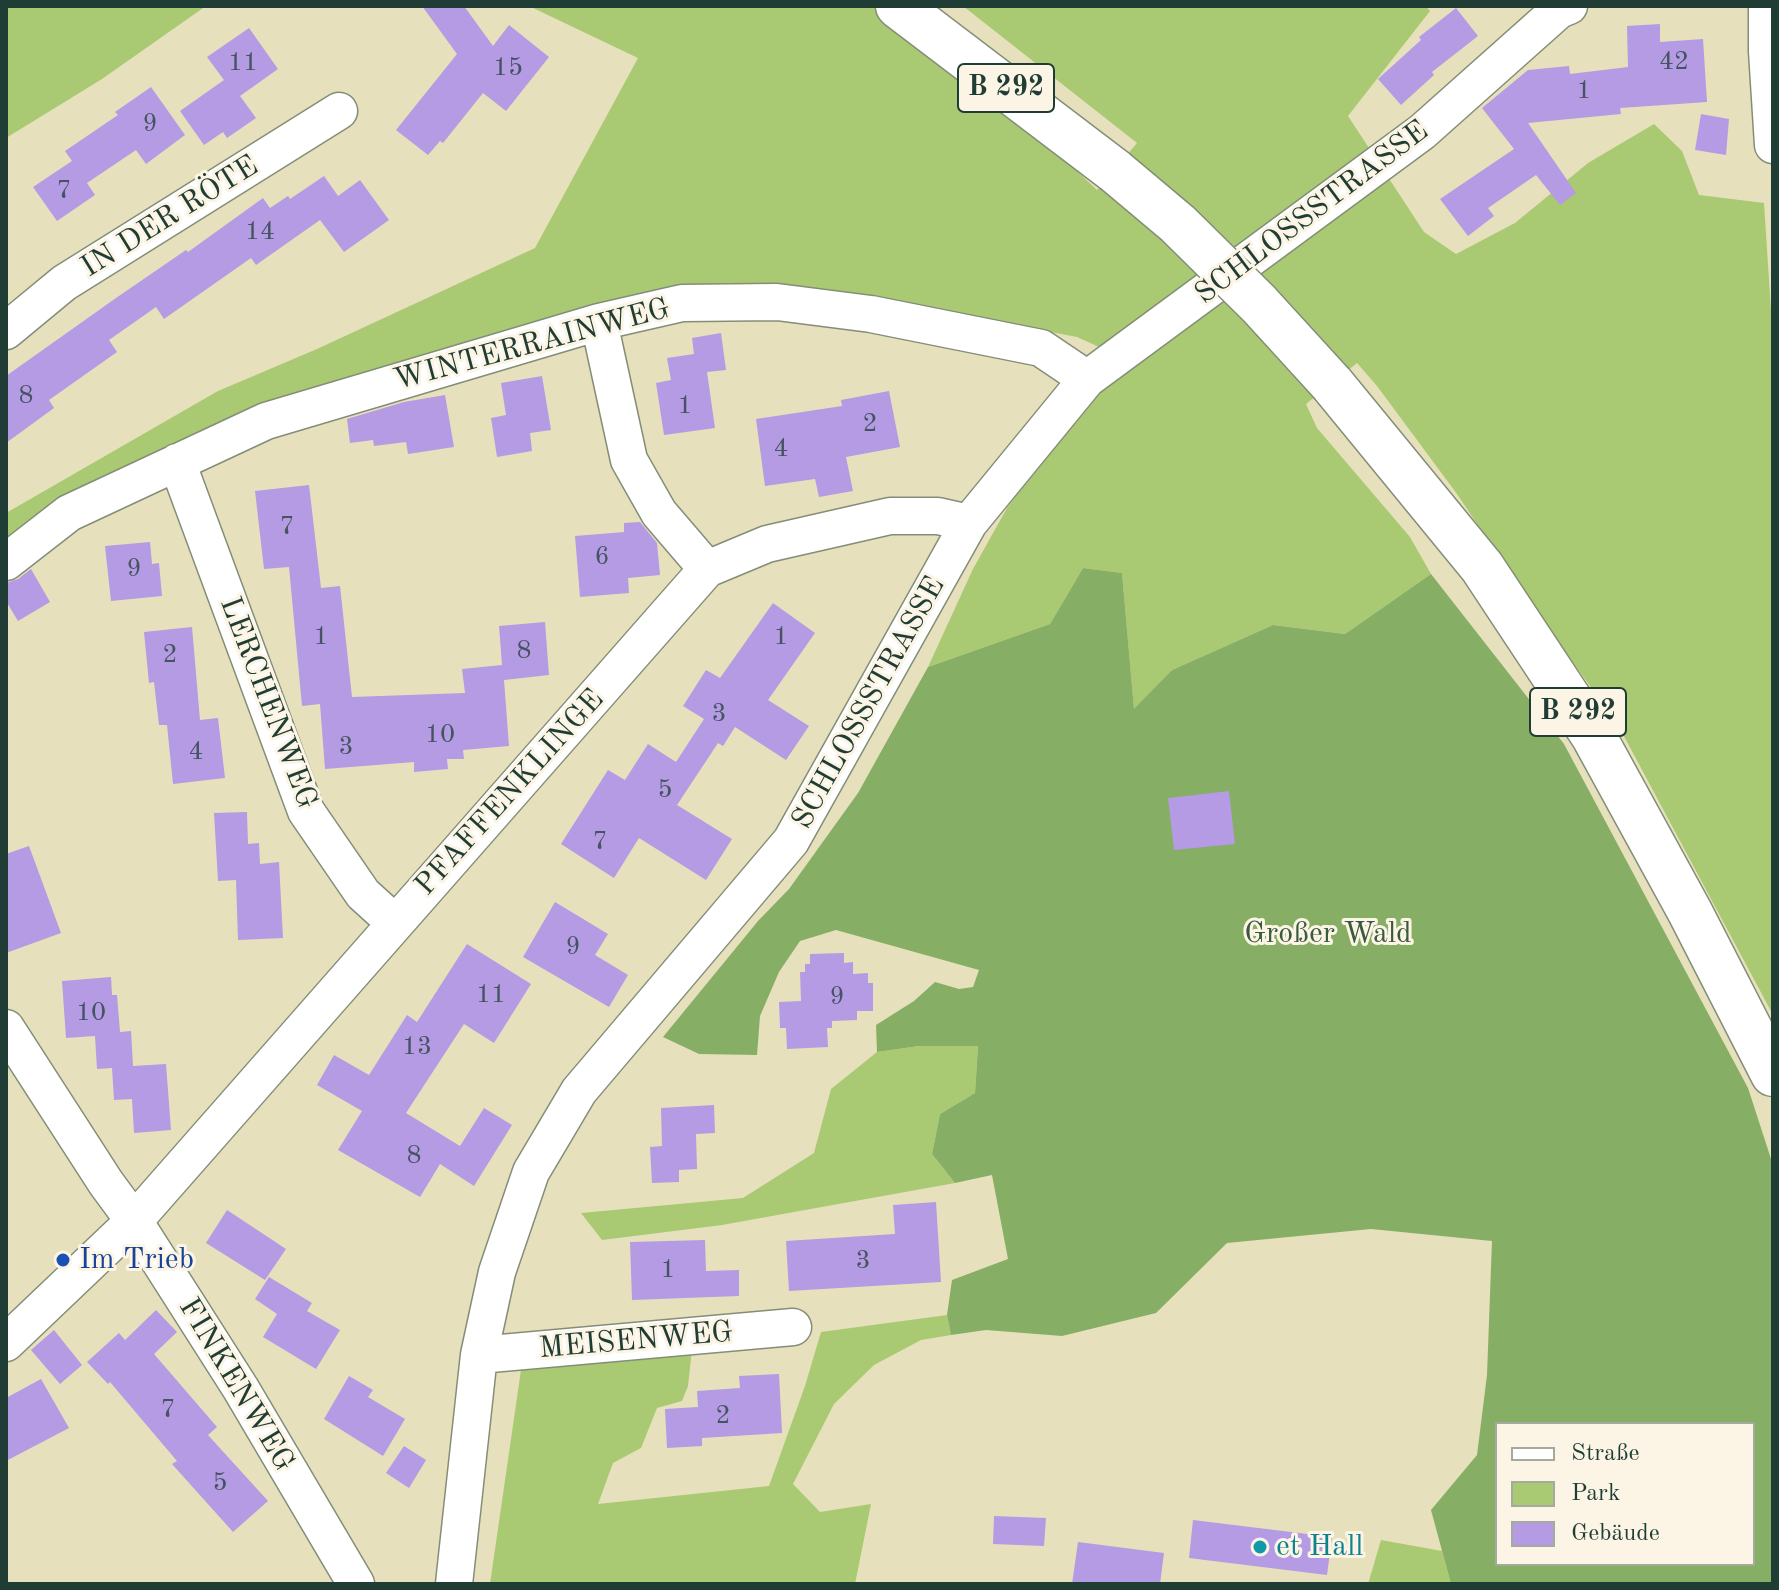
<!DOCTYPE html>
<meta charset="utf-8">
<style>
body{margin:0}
#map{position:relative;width:1779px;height:1590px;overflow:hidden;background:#e7e0bc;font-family:"Old Standard TT",serif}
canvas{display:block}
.frame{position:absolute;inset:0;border:8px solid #1f3d34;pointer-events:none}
.legend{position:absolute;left:1495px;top:1422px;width:260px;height:144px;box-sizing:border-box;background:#fcf5e5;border:2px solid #a4ab9e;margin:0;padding:10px 14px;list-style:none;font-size:24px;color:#1f3d34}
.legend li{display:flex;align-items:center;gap:16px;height:40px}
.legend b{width:40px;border:2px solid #a4ab9e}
</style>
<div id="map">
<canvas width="1779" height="1590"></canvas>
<div class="frame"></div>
<ul class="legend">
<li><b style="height:10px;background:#fff"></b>Straße</li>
<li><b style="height:22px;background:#a9ca72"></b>Park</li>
<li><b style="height:22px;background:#b59ae4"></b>Gebäude</li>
</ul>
</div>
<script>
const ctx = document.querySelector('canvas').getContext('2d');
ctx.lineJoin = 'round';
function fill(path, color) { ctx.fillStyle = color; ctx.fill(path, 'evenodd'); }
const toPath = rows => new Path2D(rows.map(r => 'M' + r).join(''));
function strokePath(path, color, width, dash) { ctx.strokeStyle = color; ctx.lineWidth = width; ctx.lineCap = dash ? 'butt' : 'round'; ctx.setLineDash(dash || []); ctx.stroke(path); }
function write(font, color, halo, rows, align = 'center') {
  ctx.font = font + ' "Old Standard TT",serif'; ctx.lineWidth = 6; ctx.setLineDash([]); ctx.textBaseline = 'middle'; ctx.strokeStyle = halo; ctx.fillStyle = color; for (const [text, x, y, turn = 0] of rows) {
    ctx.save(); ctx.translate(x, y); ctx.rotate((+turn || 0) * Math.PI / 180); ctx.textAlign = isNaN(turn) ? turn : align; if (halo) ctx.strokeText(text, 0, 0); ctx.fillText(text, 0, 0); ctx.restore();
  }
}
const green = toPath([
 [6,6,206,6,102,79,6,138],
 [529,6,878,6,985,84,1097,190,1137,143,963,6,1426,6,1430,11,1348,116,1424,232,1456,254,1515,223,1588,163,1654,124,1682,151,1699,195,1764,203,1773,342,1773,1015,1618,725,1526,597,1457,494,1377,386,1357,363,1306,404,1317,428,1410,537,1431,574,1345,634,1273,625,1172,670,1134,710,1122,573,1083,568,1050,624,928,667,973,569,1007,508,1084,403,1132,362,1077,337,903,304,556,319,6,545,6,513,218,391,317,349,535,248,638,58],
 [919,1046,978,1046,975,1093,940,1114,932,1154,955,1183,722,1225,602,1240,581,1213,743,1198,814,1153,831,1089,877,1052],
 [947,1315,951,1335,921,1340,874,1365,834,1404,793,1484,820,1512,871,1504,855,1584,490,1584,522,1363,692,1349,688,1386,682,1401,657,1408,641,1448,613,1463,598,1504,769,1486,805,1386,821,1332],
 [1381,1540,1442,1551,1451,1584,1368,1584]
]);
const forest = toPath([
 [1083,568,1122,573,1134,709,1172,670,1273,625,1345,634,1431,574,1564,744,1748,1088,1773,1165,1773,1584,1451,1584,1431,1510,1477,1455,1487,1375,1492,1241,1371,1229,1227,1243,1156,1313,1062,1336,986,1330,951,1335,947,1315,952,1280,1008,1259,992,1175,955,1183,932,1154,940,1114,975,1093,978,1046,919,1046,877,1052,876,1025,914,1001,935,982,959,989,973,987,979,970,836,930,800,941,779,972,760,1016,757,1055,699,1054,663,1037,758,921,789,889,858,793,928,667,1050,624],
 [1497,1424,1753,1424,1753,1564,1497,1564]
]);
const building = toPath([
 [422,6,464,6,493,46,509,25,549,57,506,111,483,93,443,143,440,141,428,155,396,130,457,54],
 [1456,8,1478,36,1432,72,1434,75,1401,105,1378,79,1421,40,1419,37],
 [1660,24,1660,42,1703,39,1707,102,1620,108,1621,114,1528,123,1576,193,1560,205,1536,175,1488,208,1494,216,1468,236,1440,199,1514,149,1482,108,1528,70,1569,66,1570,74,1628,67,1627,26],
 [249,28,278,69,240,96,256,118,227,138,223,132,204,145,180,111,224,80,207,57],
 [151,87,185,135,146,164,136,150,87,183,95,195,57,221,33,187,72,161,65,151,118,115,115,112],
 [1701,114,1729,119,1726,155,1695,150],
 [324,176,338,196,360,180,389,220,344,252,320,220,256,265,251,258,164,319,156,307,109,340,117,352,49,400,54,408,6,443,6,376,116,298,186,250,188,252,263,198,270,208,288,196,290,199],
 [721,333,726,370,707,372,715,428,664,435,656,383,671,380,667,358,694,354,692,338],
 [542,376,551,430,530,433,532,451,497,457,491,418,506,415,501,383],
 [889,391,900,447,846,457,853,491,819,497,815,479,765,486,756,419,842,406,841,400],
 [445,395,454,447,408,454,406,442,374,446,373,440,350,443,347,419,404,402],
 [309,485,321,588,340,586,352,697,465,693,462,669,502,665,499,626,545,622,549,675,504,680,509,746,463,750,464,759,447,759,448,769,414,772,414,762,325,769,320,704,302,706,289,567,264,569,255,491],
 [640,522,657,543,660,575,628,578,629,593,580,597,575,536,624,532,624,523],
 [150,542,152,564,159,563,162,596,111,601,105,546],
 [31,569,50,602,18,621,6,601,6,583,18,579],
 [773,603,815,633,768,700,809,726,786,760,735,727,723,746,718,743,677,805,732,839,706,880,639,838,614,878,561,844,608,770,625,780,648,744,676,762,704,719,683,706,706,670,720,678],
 [192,627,200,720,218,718,225,778,173,784,167,725,159,725,154,682,149,683,144,632],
 [1229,791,1235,844,1174,850,1168,798],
 [247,812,248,844,259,843,260,864,279,862,283,938,238,940,236,880,218,881,214,813],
 [29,846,61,933,6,953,6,854],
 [555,902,608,934,595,955,628,975,609,1007,523,957],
 [467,944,531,984,494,1043,464,1024,406,1113,460,1146,484,1108,512,1125,474,1186,440,1164,420,1197,338,1150,362,1111,317,1085,334,1055,369,1075,407,1015,417,1022],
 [844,953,844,963,853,962,853,974,868,973,868,983,873,983,873,1011,857,1011,857,1020,832,1021,832,1028,827,1028,828,1047,787,1049,786,1028,780,1028,779,1002,801,1001,800,972,805,972,805,964,810,964,810,954],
 [111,977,112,995,117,995,120,1032,131,1031,133,1066,166,1064,171,1130,134,1133,132,1099,114,1100,112,1068,97,1069,95,1036,66,1038,62,981],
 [714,1105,715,1133,696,1134,697,1169,679,1170,679,1182,652,1183,650,1147,662,1146,661,1108],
 [936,1202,941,1282,789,1291,786,1241,895,1234,893,1205],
 [227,1210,286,1249,265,1280,206,1243],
 [705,1240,706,1271,739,1270,739,1296,632,1300,630,1242],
 [269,1277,312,1303,307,1311,340,1330,316,1369,263,1337,277,1314,255,1299],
 [156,1310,177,1332,154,1354,217,1427,208,1435,268,1501,233,1532,172,1464,177,1461,110,1382,108,1384,87,1362,119,1333,125,1340],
 [54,1330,82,1365,60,1384,31,1350],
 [779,1374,782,1433,702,1438,702,1446,667,1448,665,1409,698,1407,697,1391,740,1388,739,1376],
 [349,1376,373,1390,368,1397,405,1419,383,1456,324,1419],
 [41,1379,69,1428,6,1461,6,1398],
 [404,1446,426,1460,409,1488,386,1473],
 [994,1516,1046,1518,1044,1546,993,1544],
 [1193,1520,1332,1537,1327,1575,1189,1558],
 [1078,1542,1164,1553,1160,1584,1072,1584]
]);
const minor = toPath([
 [1767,6,1767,51,1773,145],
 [599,322,629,460,659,513,707,569],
 [6,331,64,283,339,111],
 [177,462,306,811,363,894,395,923],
 [6,562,69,513,266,421,599,322,682,303,777,302,871,314,1041,348,1087,379],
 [6,1028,106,1183,134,1221,241,1389,356,1584],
 [6,1343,134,1221,707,569,767,544,890,516,938,516,969,523],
 [479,1355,793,1327],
 [454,1584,479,1355,497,1272,531,1172,579,1091,791,841,969,523,1087,379,1422,132,1559,10,1569,6]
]);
const highway = toPath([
 [898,6,1115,171],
 [1332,384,1482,567,1593,735,1690,912,1773,1074]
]);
const highwayBridge = toPath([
 [1115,171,1178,224,1259,304,1332,384]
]);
const markers = [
 [63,1260,8,"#1a4fb4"],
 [1260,1547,8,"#0f9aa8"]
];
const numberNames = [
 ["42",1674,62],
 ["11",243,63],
 ["15",508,68],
 ["1",1584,91],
 ["9",150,124],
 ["7",64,191],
 ["14",260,232],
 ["8",26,396],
 ["1",685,406],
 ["2",870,424],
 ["4",781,449],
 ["7",287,527],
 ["6",602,557],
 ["9",134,569],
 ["1",321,637],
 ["1",781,637],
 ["8",524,651],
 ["2",170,655],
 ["3",719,714],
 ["10",440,735],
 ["3",346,747],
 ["4",196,752],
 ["5",665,790],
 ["7",600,842],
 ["9",573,947],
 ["11",491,995],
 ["9",837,997],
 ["10",91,1013],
 ["13",417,1047],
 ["8",414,1156],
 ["3",863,1261],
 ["1",668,1270],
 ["7",168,1410],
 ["2",723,1416],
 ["5",220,1483]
];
const shields = [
 [1006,88,96],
 [1578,712,96]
];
const shieldNames = [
 ["B 292",1006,88],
 ["B 292",1578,712]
];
const streetNames = [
 ["SCHLOSSSTRASSE",1312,213,-37],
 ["IN DER RÖTE",170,217,-32],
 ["WINTERRAINWEG",532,345,-15],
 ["LERCHENWEG",268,703,69],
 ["SCHLOSSSTRASSE",869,703,-61],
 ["PFAFFENKLINGE",510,793,-48],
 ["MEISENWEG",636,1341,-5],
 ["FINKENWEG",236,1385,59]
];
const parkNames = [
 ["Großer Wald",1328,934]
];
const transitNames = [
 ["Im Trieb",79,1260]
];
const cultureNames = [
 ["et Hall",1276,1547]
];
fill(green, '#a9ca72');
fill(forest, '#86ae64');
fill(building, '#b59ae4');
strokePath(minor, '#838e78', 39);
strokePath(highway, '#838e78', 47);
strokePath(minor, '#fff', 36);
strokePath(highway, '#fff', 44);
strokePath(highwayBridge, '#838e78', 47, []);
strokePath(highwayBridge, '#fff', 44);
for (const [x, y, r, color] of markers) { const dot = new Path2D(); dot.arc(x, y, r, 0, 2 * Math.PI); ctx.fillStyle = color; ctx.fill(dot); strokePath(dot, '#fcf5e5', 3); }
write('26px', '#445460', null, numberNames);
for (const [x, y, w] of shields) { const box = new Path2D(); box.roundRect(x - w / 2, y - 24, w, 48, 6); ctx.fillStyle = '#fcf5e5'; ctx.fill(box); strokePath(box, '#1f3d34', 2); }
write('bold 28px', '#1f3d34', null, shieldNames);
write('30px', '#1f3d34', '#fcf5e5', streetNames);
write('30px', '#3b5940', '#fcf5e5', parkNames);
write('30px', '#164399', '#fcf5e5', transitNames, 'left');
write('30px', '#0d838f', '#fcf5e5', cultureNames, 'left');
</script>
